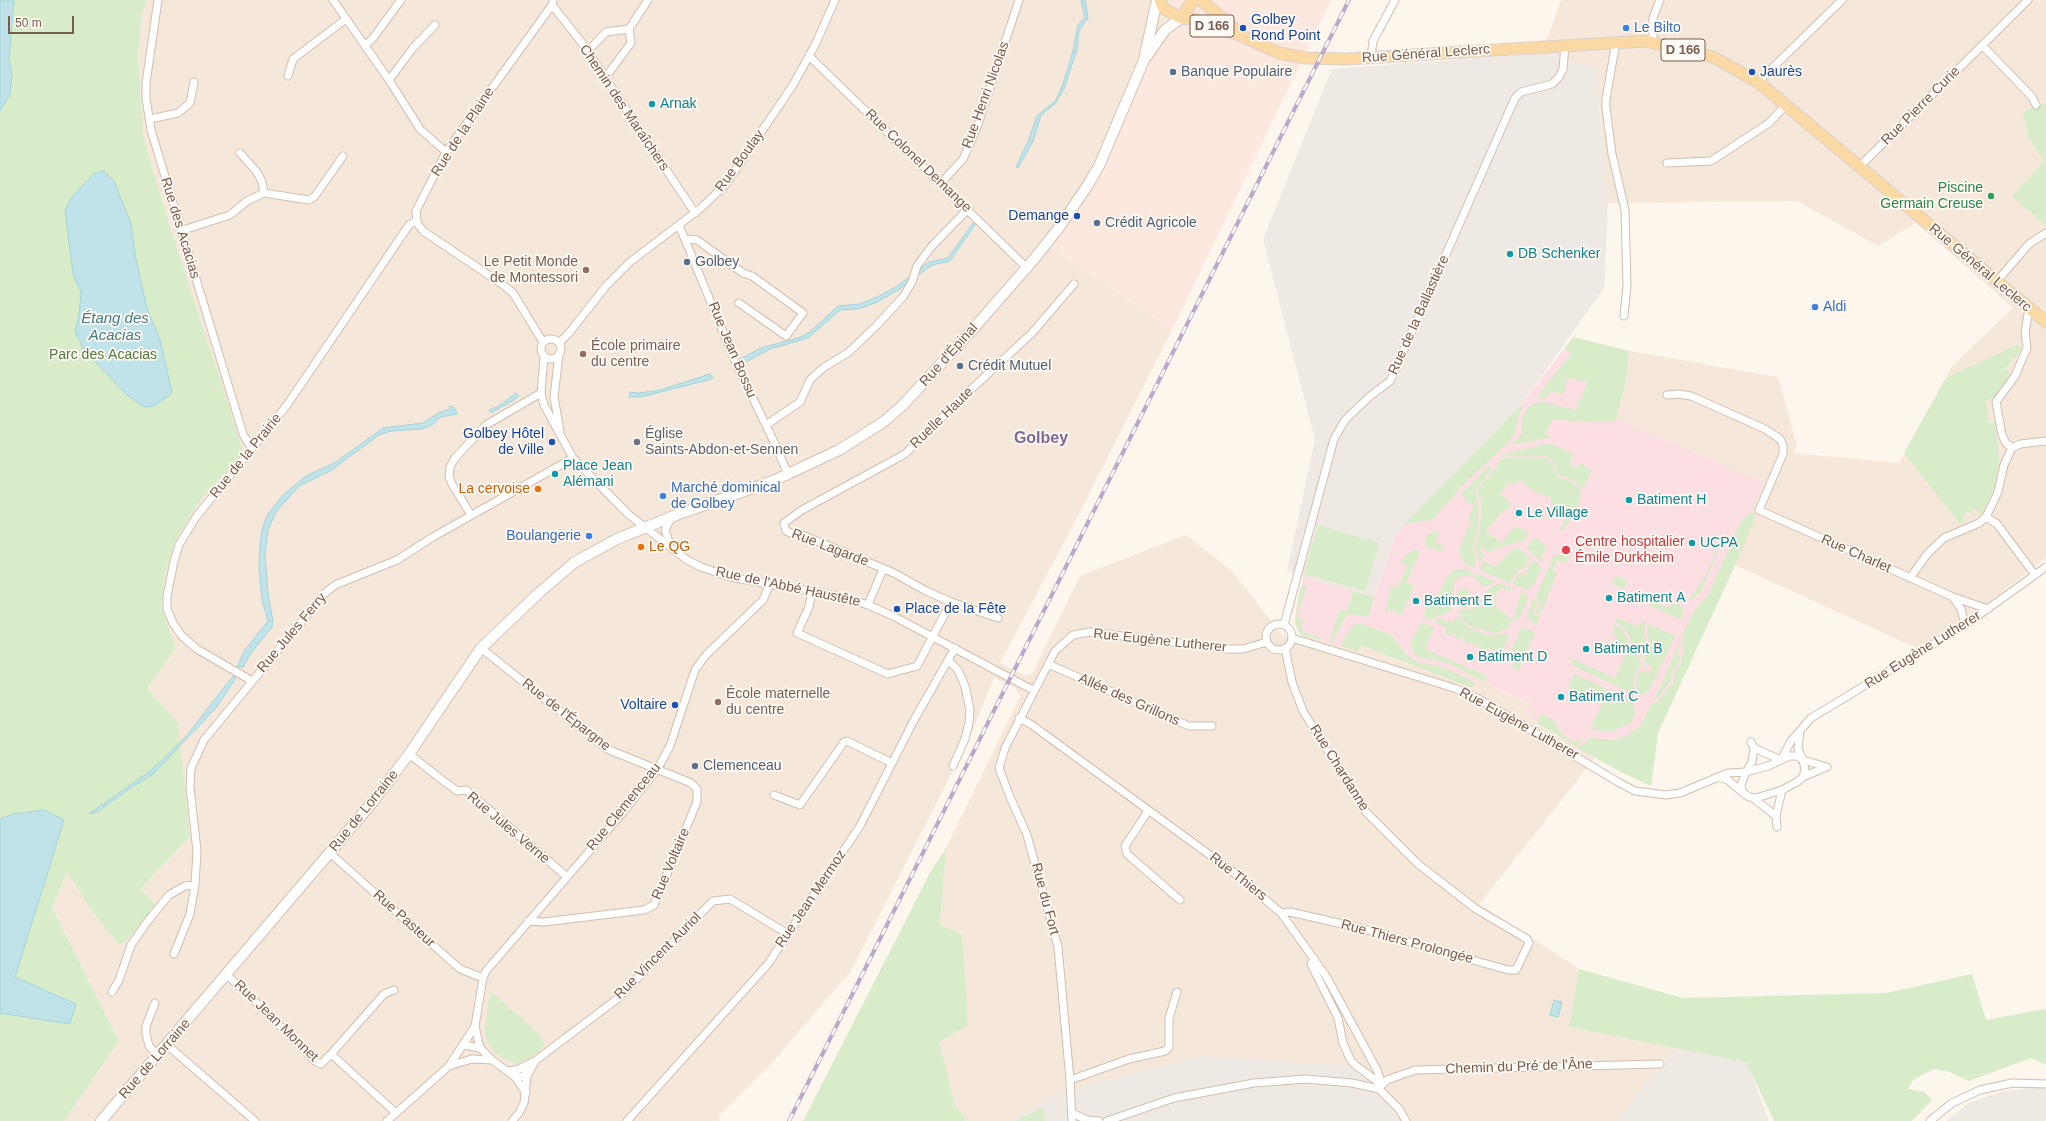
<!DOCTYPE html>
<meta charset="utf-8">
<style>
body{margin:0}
#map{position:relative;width:2046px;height:1121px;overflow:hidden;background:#fdf6ec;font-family:Helvetica,sans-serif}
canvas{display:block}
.scale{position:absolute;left:8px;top:16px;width:66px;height:18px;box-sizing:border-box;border:2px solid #7a5c4d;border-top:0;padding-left:5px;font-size:12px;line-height:14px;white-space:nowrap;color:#7a5c4d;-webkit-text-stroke:3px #fffaf3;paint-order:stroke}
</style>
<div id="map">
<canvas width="2046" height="1121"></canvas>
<div class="scale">50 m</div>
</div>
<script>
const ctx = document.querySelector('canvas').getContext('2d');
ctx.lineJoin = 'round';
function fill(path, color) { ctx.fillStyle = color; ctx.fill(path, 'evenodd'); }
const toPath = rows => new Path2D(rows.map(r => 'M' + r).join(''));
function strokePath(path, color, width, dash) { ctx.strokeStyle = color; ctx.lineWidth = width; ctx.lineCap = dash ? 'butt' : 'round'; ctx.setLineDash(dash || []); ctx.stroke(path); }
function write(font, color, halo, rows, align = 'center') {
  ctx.font = font + ' Helvetica,sans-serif'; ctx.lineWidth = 3.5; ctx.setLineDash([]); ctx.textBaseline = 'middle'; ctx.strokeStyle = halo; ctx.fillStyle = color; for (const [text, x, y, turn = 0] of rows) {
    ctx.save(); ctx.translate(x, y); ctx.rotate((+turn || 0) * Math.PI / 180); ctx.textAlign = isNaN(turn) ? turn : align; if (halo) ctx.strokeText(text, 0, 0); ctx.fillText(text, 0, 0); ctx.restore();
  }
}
const residential = toPath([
 [147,0,1174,0,1052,249,1172,330,1082,508,1000,663,1024,675,1032,674,1080,576,1186,535,1231,570,1283,636,1307,636,1357,652,1359,645,1472,688,1477,679,1531,704,1530,718,1595,758,1479,904,1579,969,1569,1027,1676,1047,1617,1121,1400,1121,1363,1067,1058,1093,1010,1121,966,1121,954,1102,938,1042,962,935,940,925,946,848,1020,697,1016,688,994,678,969,739,851,971,770,1065,719,1116,719,1121,64,1121,119,1041,52,908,67,871,92,911,119,945,141,890,190,836,178,723,147,688,176,648,161,606,165,574,176,539,196,506,241,454,242,447,167,217,143,136,138,54,142,14],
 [1561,0,2046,0,2046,558,1979,609,1918,649,1735,565,1753,521,1750,515,1764,483,1617,418,1626,381,1629,351,1778,377,1797,446,1793,453,1899,463,1952,366,2013,308,1916,223,1878,246,1797,201,1608,203,1596,68,1542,53]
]);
const commercial = toPath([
 [1174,0,1331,0,1172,330,1052,249]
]);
const industrial = toPath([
 [1542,53,1596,68,1608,203,1604,288,1521,405,1396,534,1374,597,1309,579,1287,571,1315,440,1263,239,1332,69],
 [1676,1047,1747,1062,1769,1121,1617,1121],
 [1199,1056,1363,1067,1400,1121,1010,1121,1058,1093],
 [2036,1087,2046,1088,2046,1121,1946,1121,1969,1103,2000,1092]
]);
const medical = toPath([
 [1573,337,1629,351,1626,381,1617,418,1764,483,1750,515,1735,565,1658,733,1651,786,1617,770,1530,718,1531,716,1526,714,1530,703,1477,679,1472,688,1360,645,1358,652,1307,636,1299,633,1295,623,1296,608,1304,576,1309,579,1374,597,1396,534,1521,405]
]);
const green = toPath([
 [14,0,147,0,142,14,138,54,143,136,167,217,242,447,241,454,196,506,176,539,165,574,161,606,176,648,147,688,178,723,190,836,141,889,155,905,127,940,119,945,92,911,67,872,52,908,119,1041,64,1121,0,1121,0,1013,70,1024,76,1004,15,977,64,820,14,814,0,819,0,111,10,94,12,75,9,59],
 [2046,103,2046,224,2044,224,2012,196,2044,162,2028,135,2023,113,2030,108],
 [1573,337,1629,351,1626,381,1615,422,1552,420,1546,433,1551,437,1514,445,1513,443,1522,433,1521,422,1528,407,1539,402,1548,403,1576,410,1578,399,1582,400,1586,382,1567,378,1564,394,1550,391,1548,397,1539,398,1538,396,1571,353,1565,348],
 [2016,345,2022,349,2005,369,2012,374,1998,397,1986,400,1989,423,1995,422,1999,462,1994,488,1980,517,1976,509,1962,515,1965,523,1960,524,1904,453,1946,378],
 [1521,405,1522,407,1518,417,1515,433,1507,444,1465,483,1432,520,1405,524],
 [1546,444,1551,444,1574,454,1569,464,1577,468,1579,463,1592,470,1583,490,1575,481,1559,475,1553,462,1546,456,1504,456,1496,459,1505,454],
 [1543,457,1552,463,1559,478,1572,482,1581,491,1582,494,1573,515,1563,531,1560,529,1566,517,1560,514,1562,511,1552,503,1550,497,1535,492,1520,480,1515,484,1507,483,1501,495,1511,503,1508,510,1504,509,1486,531,1501,543,1515,526,1528,532,1526,538,1521,542,1512,543,1488,552,1482,548,1480,551,1485,557,1480,562,1475,548,1479,532,1482,504,1477,493,1477,489,1488,478,1494,469,1497,468,1499,461,1504,458],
 [1490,465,1492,468,1489,473,1475,490,1479,509,1477,533,1473,544,1476,564,1474,568,1464,563,1460,554,1460,548,1471,522,1468,521,1474,505,1464,500,1465,497,1461,494],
 [1752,513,1756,514,1756,516,1735,565,1658,733,1651,786,1617,770,1578,748,1591,738,1614,740,1628,735,1640,726,1652,703,1658,702,1670,687,1674,680,1676,669,1682,662,1681,653,1684,654,1685,651,1682,650,1684,638,1682,636,1694,611,1708,595,1741,521,1747,515],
 [1318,525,1379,543,1365,591,1304,574],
 [1435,531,1439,533,1435,542,1443,546,1440,552,1428,547,1425,543,1427,535],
 [1534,537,1546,546,1542,557,1544,563,1527,549],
 [1723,537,1724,538,1701,591,1692,599,1689,599,1705,577],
 [1566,545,1573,548,1566,563,1557,560,1552,570,1557,573,1542,611,1537,614,1535,611,1539,606,1540,602,1535,598,1554,555,1560,555],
 [1517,547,1530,557,1524,568,1516,572,1510,583,1480,570,1481,565,1485,561,1492,566,1496,566,1512,550],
 [1415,550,1420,551,1406,583,1414,586,1402,615,1389,609,1385,616,1390,589,1393,586,1398,588,1407,566,1400,563,1407,554],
 [1533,560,1542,568,1533,586,1527,590,1513,584,1518,573,1527,573,1527,568],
 [1455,569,1468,569,1472,572,1469,577,1462,576,1454,581,1454,590,1450,598,1452,610,1431,620,1425,617,1424,612,1432,594,1437,596,1448,576],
 [1475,573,1495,581,1484,587,1473,577],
 [1616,576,1628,581,1624,589,1612,583],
 [1499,583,1511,588,1511,591,1509,592,1503,588,1500,589,1496,594,1495,605,1509,618,1512,618,1517,624,1513,621,1508,624,1510,628,1494,633,1467,625,1457,611,1481,607,1485,602,1484,596,1488,589],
 [1304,585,1307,585,1297,617,1304,619,1301,626,1303,632,1321,638,1321,640,1301,635,1295,623,1299,593,1301,586],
 [1465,588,1475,598,1481,600,1482,602,1474,607,1459,607,1455,605,1453,600,1454,595],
 [1353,591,1374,597,1368,617,1347,614,1331,644,1329,643,1340,609,1347,611],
 [1521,592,1527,595,1528,599,1518,621,1514,616],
 [1533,599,1538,603,1533,610,1533,613,1537,616,1541,614,1537,625,1526,618],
 [1651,600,1669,608,1673,601,1679,604,1683,609,1682,620,1648,605],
 [1458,617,1468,628,1488,635,1505,634,1509,636,1501,653,1490,649,1487,648,1486,651,1480,649,1482,646,1479,645,1477,647,1472,645,1473,642,1470,641,1468,644,1463,641,1464,638,1461,637,1459,640,1454,637,1455,634,1452,633,1450,636,1446,634,1446,627,1434,622,1443,618,1444,621,1451,622],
 [1617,618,1638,627,1641,621,1646,623,1644,633,1646,643,1642,661,1627,632,1615,621],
 [1421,622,1434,628,1425,649,1487,676,1484,682,1450,664,1416,656,1412,650,1411,642],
 [1358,623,1391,635,1406,654,1417,662,1442,667,1467,678,1475,684,1472,688,1360,645,1358,652,1343,647,1341,644,1342,642,1353,626],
 [1614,624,1622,629,1640,662,1641,667,1636,671,1634,676,1634,694,1575,667,1568,657,1615,678,1627,651,1618,647,1619,644,1613,632],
 [1648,624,1675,636,1650,689,1645,694,1637,694,1636,679,1638,673,1644,670,1650,673,1652,667,1644,663,1649,642,1647,633],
 [1525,628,1535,632,1518,671,1512,668,1516,658,1509,655,1520,630],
 [1681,639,1678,652,1680,661,1673,669,1671,680,1658,698,1654,701],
 [1574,674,1630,700,1635,710,1633,719,1630,723,1611,732,1592,730,1591,727,1602,703,1568,688],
 [1540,714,1554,720,1560,732,1567,738,1575,741,1588,738,1579,743,1577,747,1537,723],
 [946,848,940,925,962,934,968,1025,939,1042,954,1102,966,1121,803,1121,931,871],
 [1579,969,1683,998,1886,993,1972,974,1986,1020,2046,1009,2046,1065,2031,1058,1969,1081,1947,1071,1934,1069,1914,1079,1908,1089,1924,1092,1932,1100,1912,1121,1774,1121,1746,1062,1569,1027],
 [490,991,538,1033,545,1046,530,1058,517,1064,501,1057,494,1051,489,1045,484,1032],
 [1043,1107,1045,1121,1015,1121]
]);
const water = toPath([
 [0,0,14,0,9,59,12,75,10,94,0,111,0,0],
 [1081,0,1085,0,1088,18,1079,31,1077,50,1064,89,1055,104,1041,115,1033,141,1018,168,1016,167,1029,139,1037,116,1056,100,1063,84,1073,51,1078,25,1085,17,1081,0],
 [104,171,114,181,131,224,135,254,146,305,160,340,166,366,172,393,154,406,144,407,128,396,84,350,75,332,79,316,81,292,73,274,65,210,72,197,94,174,104,171],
 [973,223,975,225,950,261,932,265,898,290,877,302,858,309,840,310,808,338,770,349,742,364,740,359,761,348,798,338,810,332,838,306,860,304,877,297,896,287,929,262,948,258,973,223],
 [710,374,713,378,708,380,641,397,629,397,630,392,639,393,660,390,710,374],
 [516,393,519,396,514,400,491,413,489,410,499,406,516,393],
 [449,406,454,407,457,414,441,417,432,425,422,429,391,431,379,435,330,471,299,486,276,512,268,530,265,554,268,593,273,622,272,627,251,653,243,667,237,667,245,650,268,621,262,600,259,569,260,543,263,526,268,514,284,494,306,476,336,462,383,428,423,423,438,413,450,409,449,406],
 [233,676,236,678,217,707,153,774,129,789,97,812,89,814,149,772,162,760,187,735,233,676],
 [44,810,64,820,15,977,76,1004,70,1024,0,1013,0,819,14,814,44,810],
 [1554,1000,1562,1002,1558,1017,1550,1015,1554,1000]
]);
const minor = toPath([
 [158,0,146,83,146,99,151,130,243,434,252,449],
 [333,0,389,80,420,129,446,152],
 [552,5,582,43,695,213],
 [1616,42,1606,99,1606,108,1612,154,1625,210,1627,286,1624,316],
 [1653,43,1653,18,1660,0],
 [1982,45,2032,97,2036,105],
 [365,46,373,38,401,0],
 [587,52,606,32,629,29],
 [809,56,1026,267],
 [1371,57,1373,41,1395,0],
 [288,76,293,59,346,19],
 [605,78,631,43,629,29,648,0],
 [389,80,413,48,435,25],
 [1758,82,1842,0],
 [150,119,178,113,190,103,194,82],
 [240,153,257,172,262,182,264,193],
 [1667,163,1711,161,1769,123,1786,105],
 [1859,167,2028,0],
 [941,183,963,159,976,130,1019,0],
 [679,225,735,361,774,442,788,474],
 [180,231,230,215,247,201,264,193,309,200,315,196,343,156],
 [686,239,697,240,743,273,752,276,803,313,786,336,739,303],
 [1997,281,2029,244,2046,233],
 '541 349a10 10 0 1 1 20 0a10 10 0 1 1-20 0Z',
 [543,342,513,293,502,284,423,231,417,223,416,211,446,152,552,5,553,0],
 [559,343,569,333,606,286,630,262,701,208,726,184,793,85,816,43,835,0],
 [559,354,554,397,560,431],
 [544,356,541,393,544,405,573,458,628,514,687,560,701,567,730,577,842,597,868,605,893,616,1033,690],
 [1667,395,1679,394,1691,396,1765,429,1780,439,1783,445,1783,454,1759,510,1953,597],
 [766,425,800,402,810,380,823,368,849,352,876,326,903,297,912,282,917,266,931,247,968,209],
 [2012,448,2020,444,2046,441],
 [471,515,452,484,449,477,450,467,455,458,486,425,541,393],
 [1986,517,1997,524,2035,575],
 [670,545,665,530,672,516],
 [1910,578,1928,553,1944,538,1979,523,1986,517,1998,492,2004,465,2012,448,2006,443,2002,435,1996,402,2015,376,2027,348,2025,333,2029,308],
 [812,592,809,607,797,633,888,674,917,666,951,602],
 [868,605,883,569],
 [998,618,951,602,926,591,894,573,800,534,791,533,786,531,784,523,802,510,905,454,965,395,1032,333,1074,284],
 '1266 637a13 13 0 1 1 26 0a13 13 0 1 1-26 0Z',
 [1284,625,1334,439,1345,420,1369,397,1390,381,1515,98,1521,92,1552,84,1559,77,1563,69,1565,45],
 [1965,625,1961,609,1953,597,1988,609],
 [1292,638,1454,688,1479,699,1618,782,1635,791,1666,795,1680,793,1728,773,1746,772,1752,762,1754,748,1751,742],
 [481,648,607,749,691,783,697,789,697,802,654,905,644,910,544,922,528,921],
 [949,661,958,670,965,686,970,710,969,723,965,739,953,766],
 [1048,664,1189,726,1212,726],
 [252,681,197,649,182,636,173,623,167,609,167,596,174,561,179,545,196,517,287,405,409,225,417,220],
 [1019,718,1032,725,1233,872,1281,913,1326,976,1338,998,1377,1070,1382,1085,1379,1089],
 [1800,731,1798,749,1803,760,1827,767],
 [1754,748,1781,760,1791,741,1811,718,1965,625,2046,567],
 [409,754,446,783],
 [1790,756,1797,756,1803,760,1805,770,1803,777,1797,782,1782,790,1756,798,1749,797,1743,793,1741,785,1746,772,1768,766,1790,756],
 [1717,777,1728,780,1742,792],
 [1803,777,1826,767],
 [448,784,457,791,466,790,566,876],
 [774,795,800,805,844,742,847,741,892,763],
 [1753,798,1776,816],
 [1148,811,1125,846,1127,854,1180,900],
 [1777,827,1776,816,1782,790],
 [330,853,460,969,483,978],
 [1281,913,1290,912,1360,928,1508,970,1516,970,1529,943,1527,939,1476,909,1418,864,1365,811,1303,711,1292,682,1285,648],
 [174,954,190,914,195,885,197,851,190,787,191,768,204,740,325,593,335,585,397,560,433,537,573,458],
 [1314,958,1311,964,1338,1018,1343,1043,1350,1059,1354,1064,1382,1085,1387,1080,1415,1070,1660,1064],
 [227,975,258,1004,315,1061,321,1064,331,1054,396,1113],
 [112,992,119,980,131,945,147,922,169,895,185,886,195,885],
 [155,1003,146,1026,146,1034,149,1046,158,1055],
 [475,1026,480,1048,492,1060,515,1077,527,1076,535,1061],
 [167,1045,255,1121],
 [464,1045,480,1048],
 [331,1054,384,994,394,990],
 [449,1066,472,1059,492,1060],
 [509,1071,519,1069,535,1061,617,999,713,901,730,899,788,934],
 [516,1075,515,1077,526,1093],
 [1070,1080,1129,1059,1165,1051,1169,1047,1169,1018,1177,992],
 [1072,1113,1087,1120,1099,1121],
 [387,1121,449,1066,475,1026,483,978,486,971,624,811,658,768,670,746,695,670,706,655,763,600,769,586],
 [512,1121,519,1113,524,1103,527,1076,525,1074],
 [627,1121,768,964,860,826,914,720,955,648],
 [1072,1121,1070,1080,1058,947,1027,835,1010,797,999,768,1005,748,1055,651,1073,635,1090,632,1227,649,1243,649,1267,642],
 [1107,1121,1174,1098,1254,1083,1306,1079,1352,1083,1379,1089,1399,1109,1406,1121],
 [1930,1121,1952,1103,1980,1090,2012,1083,2046,1084]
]);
const secondary = toPath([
 [1147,56,1165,30,1181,18],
 [101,1121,372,803,409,754,481,648,540,592,575,562,617,539,676,515,773,481,839,450,882,423,902,406,973,329,1035,258,1058,229,1088,185,1099,166,1144,60,1157,0]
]);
const primary = toPath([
 [1160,0,1164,9,1181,18,1193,19,1242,36,1279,53,1305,58,1346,59,1646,41,1713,57,1758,82,2046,322],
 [1201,0,1237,31],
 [1181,18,1193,0]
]);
const rail = toPath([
 [789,1121,1349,0]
]);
const markers = [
 [1243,28,4,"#1a4fb4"],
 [1626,28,4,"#3f7fe0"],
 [1173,72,4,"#5c6f8a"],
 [1752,72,4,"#1a4fb4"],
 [652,104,4,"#0f9aa8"],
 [1991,196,4,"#2e9e5b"],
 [1077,216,4,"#1a4fb4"],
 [1097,223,4,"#5c6f8a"],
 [1510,254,4,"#0f9aa8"],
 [687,262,4,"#5c6f8a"],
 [586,270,4,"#8d6e63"],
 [1815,307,4,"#3f7fe0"],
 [583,354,4,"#8d6e63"],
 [960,366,4,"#5c6f8a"],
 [552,442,4,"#1a4fb4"],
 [637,442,4,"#6b7280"],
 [555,474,4,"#0f9aa8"],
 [538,489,4,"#e8710a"],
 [663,496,4,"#3f7fe0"],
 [1629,500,4,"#0f9aa8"],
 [1519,513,4,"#0f9aa8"],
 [589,536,4,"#3f7fe0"],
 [1692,543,4,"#0f9aa8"],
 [641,547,4,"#e8710a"],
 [1566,550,5,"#e0444e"],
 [1609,598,4,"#0f9aa8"],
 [1416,601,4,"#0f9aa8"],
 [897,609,4,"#1a4fb4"],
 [1586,649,4,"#0f9aa8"],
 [1470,657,4,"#0f9aa8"],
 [1561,697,4,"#0f9aa8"],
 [718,702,4,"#8d6e63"],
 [675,705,4,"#1a4fb4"],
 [695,766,4,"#5c6f8a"]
];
const shields = [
 [1212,26,44],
 [1683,50,44]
];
const shieldNames = [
 ["D 166",1212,26],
 ["D 166",1683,50]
];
const transitNames = [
 ["Golbey",1251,20],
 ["Rond Point",1251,36],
 ["Jaurès",1760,72],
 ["Demange",1069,216,"right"],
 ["Golbey Hôtel",544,434,"right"],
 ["de Ville",544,450,"right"],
 ["Place de la Fête",905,609],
 ["Voltaire",667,705,"right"]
];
const shopNames = [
 ["Le Bilto",1634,28],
 ["Aldi",1823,307],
 ["Marché dominical",671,488],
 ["de Golbey",671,504],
 ["Boulangerie",581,536,"right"]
];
const streetNames = [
 ["Rue Général Leclerc",1426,54,-4],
 ["Rue Henri Nicolas",986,95,-70],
 ["Rue Pierre Curie",1921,106,-45],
 ["Chemin des Maraîchers",624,108,56],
 ["Rue de la Plaine",463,132,-57],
 ["Rue Boulay",740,161,-54],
 ["Rue Colonel Demange",918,161,44],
 ["Rue des Acacias",180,228,73],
 ["Rue Général Leclerc",1980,268,40],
 ["Rue de la Ballastière",1419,315,-66],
 ["Rue Jean Bossu",732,350,67],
 ["Rue d'Épinal",949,355,-48],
 ["Ruelle Haute",942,418,-44],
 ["Rue de la Prairie",246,456,-51],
 ["Rue Lagarde",830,548,21],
 ["Rue Charlet",1856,554,24],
 ["Rue de l'Abbé Haustête",788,587,12],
 ["Rue Jules Ferry",292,633,-50],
 ["Rue Eugène Lutherer",1160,641,6],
 ["Rue Eugène Lutherer",1923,650,-32],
 ["Allée des Grillons",1129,700,24],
 ["Rue de l'Épargne",566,715,38],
 ["Rue Eugène Lutherer",1519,724,29],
 ["Rue Chardanne",1339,768,58],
 ["Rue Clemenceau",624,807,-51],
 ["Rue de Lorraine",364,811,-51],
 ["Rue Jules Verne",508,828,40],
 ["Rue Voltaire",671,864,-67],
 ["Rue Thiers",1238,877,38],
 ["Rue Jean Mermoz",811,899,-56],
 ["Rue du Fort",1045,899,75],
 ["Rue Pasteur",404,919,42],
 ["Rue Thiers Prolongée",1407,942,15],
 ["Rue Vincent Auriol",658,956,-45],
 ["Rue Jean Monnet",276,1021,44],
 ["Rue de Lorraine",155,1059,-49],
 ["Chemin du Pré de l'Âne",1519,1067,-2]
];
const serviceNames = [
 ["Banque Populaire",1181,72],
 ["Crédit Agricole",1105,223],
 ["Golbey",695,262],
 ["Crédit Mutuel",968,366],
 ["Clemenceau",703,766]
];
const cultureNames = [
 ["Arnak",660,104],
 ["DB Schenker",1518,254],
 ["Place Jean",563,466],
 ["Alémani",563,482],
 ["Batiment H",1637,500],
 ["Le Village",1527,513],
 ["UCPA",1700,543],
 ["Batiment A",1617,598],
 ["Batiment E",1424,601],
 ["Batiment B",1594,649],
 ["Batiment D",1478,657],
 ["Batiment C",1569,697]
];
const leisureNames = [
 ["Piscine",1983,188],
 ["Germain Creuse",1983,204]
];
const educationNames = [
 ["Le Petit Monde",578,262,"right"],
 ["de Montessori",578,278,"right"],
 ["École primaire",591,346],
 ["du centre",591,362],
 ["École maternelle",726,694],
 ["du centre",726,710]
];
const parkNames = [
 ["Parc des Acacias",103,355]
];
const worshipNames = [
 ["Église",645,434],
 ["Saints-Abdon-et-Sennen",645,450]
];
const foodNames = [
 ["La cervoise",530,489],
 ["Le QG",649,547,"left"]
];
const healthNames = [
 ["Centre hospitalier",1575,542],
 ["Émile Durkheim",1575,558]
];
const waterNames = [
 ["Étang des",115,319],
 ["Acacias",115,336]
];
const quarterNames = [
 ["Golbey",1041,439]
];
fill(residential, '#f5e8da');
fill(commercial, '#fde8e0');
fill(industrial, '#efe9e4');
fill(medical, '#fbdfe3');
fill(green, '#d8ecc9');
fill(water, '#bfe3e8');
strokePath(water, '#a5d3da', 1);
strokePath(minor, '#d1beb0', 9);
strokePath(secondary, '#d6c0b0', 12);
strokePath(primary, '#dad1cd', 13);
strokePath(minor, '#fff', 7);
strokePath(secondary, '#fff', 10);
strokePath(primary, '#fbd9a5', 11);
strokePath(rail, '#b9a8c9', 4);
strokePath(rail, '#fffaf3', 2.5, [8]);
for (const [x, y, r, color] of markers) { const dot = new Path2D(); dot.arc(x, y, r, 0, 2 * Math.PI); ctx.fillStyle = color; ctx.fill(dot); strokePath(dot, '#fffaf3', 1.5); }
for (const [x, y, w] of shields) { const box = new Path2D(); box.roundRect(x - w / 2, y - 11, w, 22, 3); ctx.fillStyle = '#fffaf3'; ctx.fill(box); strokePath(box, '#7a5c4d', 1); }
write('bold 13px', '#7a5c4d', null, shieldNames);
write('14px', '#164399', '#fffaf3', transitNames, 'left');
write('14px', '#366cbe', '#fffaf3', shopNames, 'left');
write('14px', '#7a5c4d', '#fffaf3', streetNames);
write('14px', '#4e5e75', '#fffaf3', serviceNames, 'left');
write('14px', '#0d838f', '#fffaf3', cultureNames, 'left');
write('14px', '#27864d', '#fffaf3', leisureNames, 'right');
write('14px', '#785e54', '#fffaf3', educationNames, 'left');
write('14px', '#537a41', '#fffaf3', parkNames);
write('14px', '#5b616d', '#fffaf3', worshipNames, 'left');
write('14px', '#c56008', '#fffaf3', foodNames, 'right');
write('14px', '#be3a42', '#fffaf3', healthNames, 'left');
write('italic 15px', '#437c86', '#fffaf3', waterNames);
write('bold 16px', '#846695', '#fffaf3', quarterNames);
</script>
